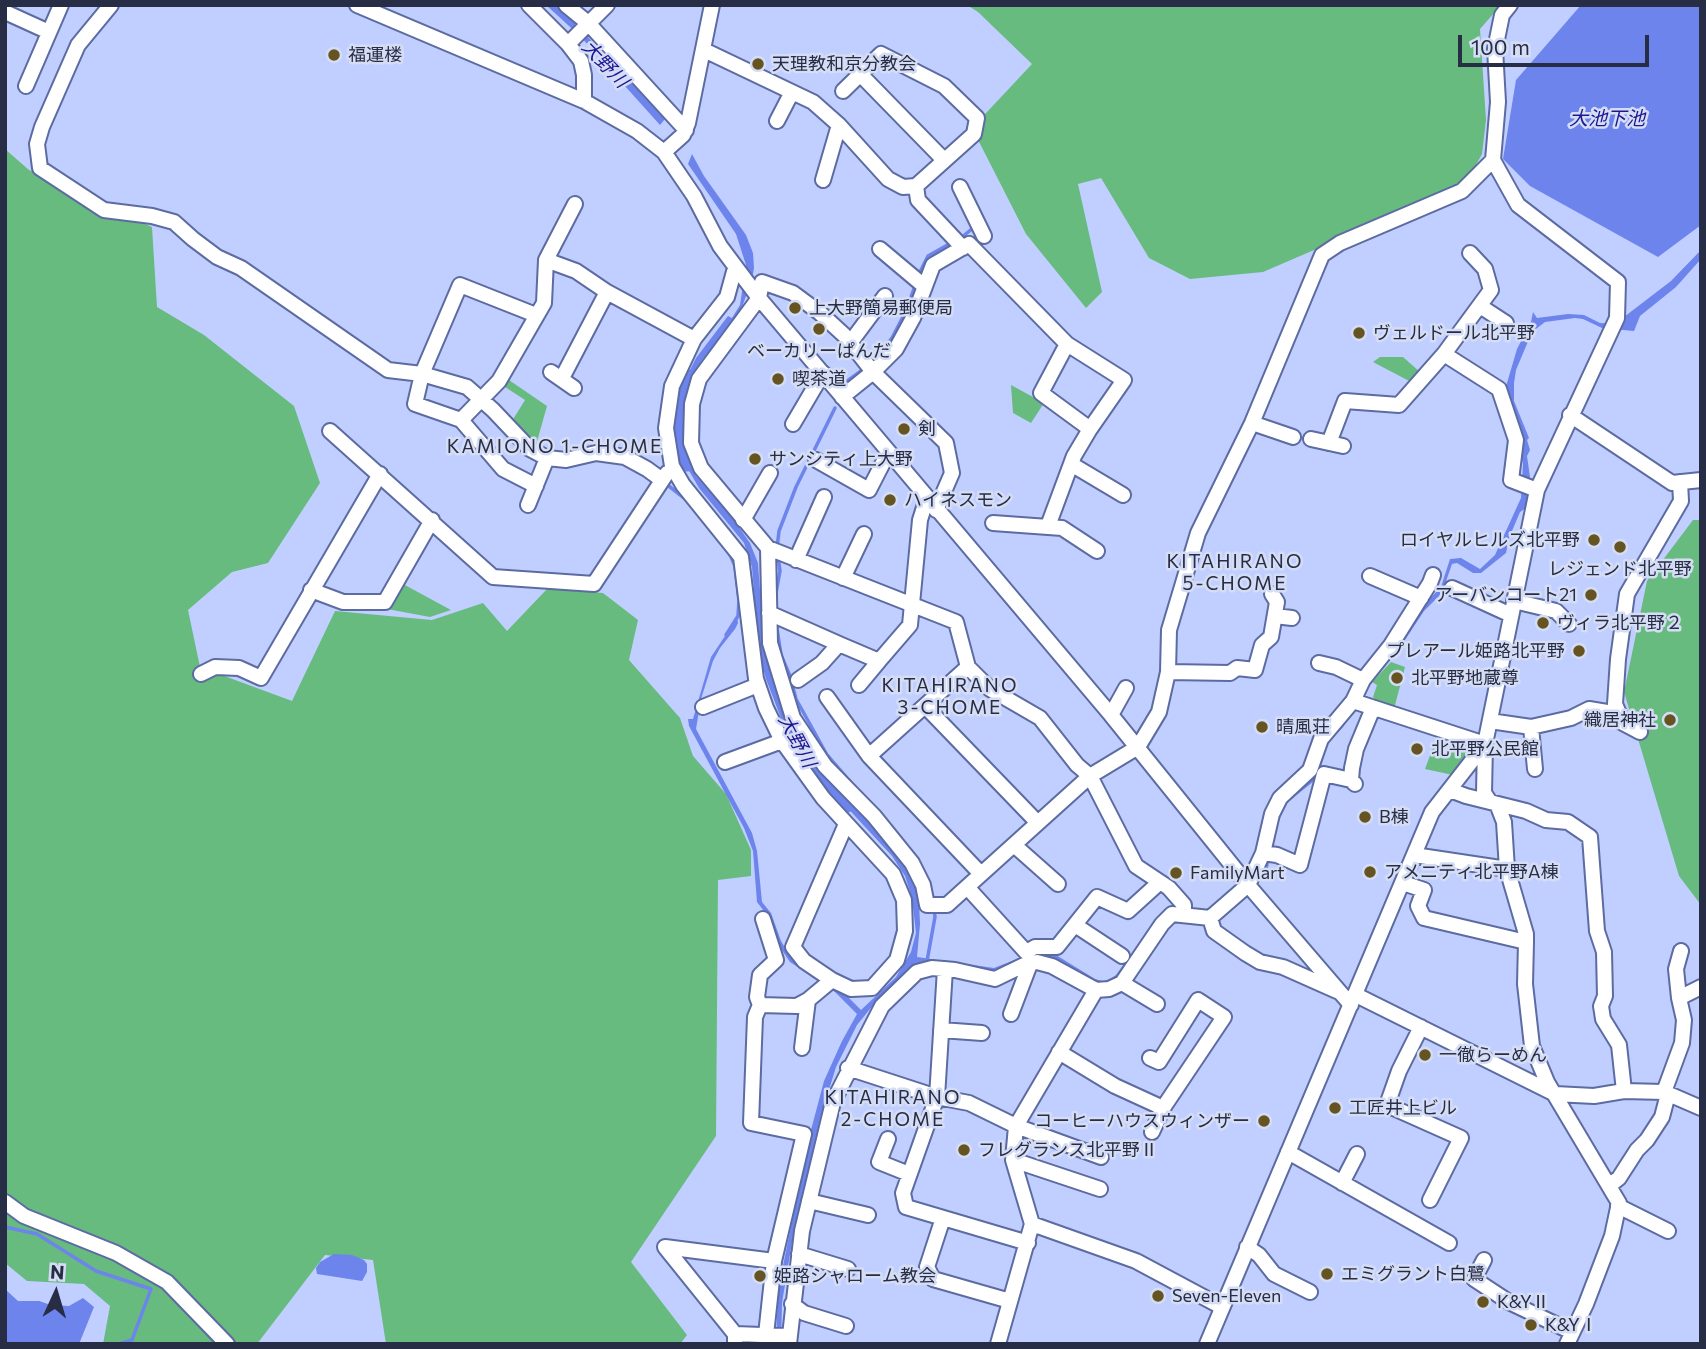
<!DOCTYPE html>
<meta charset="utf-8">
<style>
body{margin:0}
#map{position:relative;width:1706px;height:1349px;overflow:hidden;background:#c0cfff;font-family:Commissioner,sans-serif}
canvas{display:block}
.frame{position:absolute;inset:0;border:7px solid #272d44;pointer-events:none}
.north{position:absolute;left:21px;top:1258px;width:70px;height:70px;-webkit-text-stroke:5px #d5ddf5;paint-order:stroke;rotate:4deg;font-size:19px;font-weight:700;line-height:28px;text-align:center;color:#272d44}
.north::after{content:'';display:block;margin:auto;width:24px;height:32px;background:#272d44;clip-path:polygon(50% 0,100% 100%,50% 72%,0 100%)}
.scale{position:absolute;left:1458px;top:35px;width:191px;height:32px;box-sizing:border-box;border:4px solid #272d44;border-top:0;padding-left:9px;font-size:21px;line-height:24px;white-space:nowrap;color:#272d44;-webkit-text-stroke:5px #d5ddf5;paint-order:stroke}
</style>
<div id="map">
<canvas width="1706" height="1349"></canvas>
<div class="frame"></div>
<div class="north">N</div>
<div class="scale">100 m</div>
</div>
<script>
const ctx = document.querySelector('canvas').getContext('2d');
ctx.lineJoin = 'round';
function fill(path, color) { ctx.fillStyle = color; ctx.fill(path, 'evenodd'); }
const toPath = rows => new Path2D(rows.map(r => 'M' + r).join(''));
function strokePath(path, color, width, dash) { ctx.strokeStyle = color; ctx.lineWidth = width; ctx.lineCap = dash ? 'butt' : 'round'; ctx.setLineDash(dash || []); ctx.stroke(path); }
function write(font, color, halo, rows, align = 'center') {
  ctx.font = font + ' Commissioner,"Noto Sans JP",sans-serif'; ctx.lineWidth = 5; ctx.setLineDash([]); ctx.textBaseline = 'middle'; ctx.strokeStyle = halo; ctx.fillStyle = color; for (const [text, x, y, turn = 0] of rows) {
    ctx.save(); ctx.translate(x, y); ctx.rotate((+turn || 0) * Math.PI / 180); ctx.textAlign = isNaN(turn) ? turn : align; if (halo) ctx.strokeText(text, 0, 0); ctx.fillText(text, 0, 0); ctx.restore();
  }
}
const green = toPath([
 [967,5,1501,5,1480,29,1486,120,1482,154,1465,185,1263,272,1190,279,1149,258,1101,178,1078,184,1102,292,1086,308,1026,234,972,128,1032,64,978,12],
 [5,149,29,170,152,227,157,307,204,335,294,406,320,483,268,563,232,572,188,610,200,667,292,701,335,611,432,620,483,603,507,631,547,589,603,593,638,620,629,660,680,718,693,756,726,794,751,850,751,876,718,880,716,1136,631,1262,687,1335,680,1344,386,1344,373,1260,325,1255,257,1344,103,1344,110,1306,84,1284,27,1281,5,1263],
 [1380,357,1403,357,1420,372,1411,382,1373,362],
 [506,378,547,406,536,445,512,421,525,400,502,385],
 [1011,385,1044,403,1031,423,1013,413],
 [1693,520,1701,520,1701,905,1679,876,1624,692,1647,581],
 [403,584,451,610,430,617,387,609],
 [1391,662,1405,667,1394,709,1378,703,1373,697,1377,685,1372,682],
 [1438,734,1464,741,1472,749,1453,775,1425,769]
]);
const water = toPath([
 [546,5,557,5,572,20,665,119,660,125,580,36],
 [1581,5,1701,5,1701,225,1658,257,1530,186,1503,159,1516,80],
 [692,154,704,176,746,235,753,253,754,268,752,280,742,307,732,325,702,360,685,393,682,410,684,445,696,476,732,517,750,543,758,563,764,647,772,679,784,713,802,747,816,765,897,853,905,866,914,882,919,901,920,924,917,957,994,968,1030,954,1049,954,1056,955,1095,979,1106,982,1116,975,1157,918,1206,920,1244,893,1275,812,1321,745,1422,607,1441,587,1450,559,1461,558,1480,569,1495,555,1521,498,1523,464,1507,396,1507,383,1517,349,1531,322,1533,312,1537,318,1568,314,1584,315,1600,323,1621,324,1624,317,1671,281,1701,250,1701,259,1676,287,1640,316,1634,331,1602,328,1583,319,1575,318,1545,322,1532,332,1516,370,1514,383,1514,401,1529,438,1527,440,1530,450,1527,456,1530,477,1528,501,1526,508,1520,512,1509,538,1506,553,1481,573,1473,573,1457,563,1452,564,1442,593,1424,611,1395,655,1375,676,1343,727,1326,745,1322,763,1314,781,1288,802,1278,822,1267,872,1249,894,1216,922,1205,924,1171,921,1122,977,1101,987,1057,963,995,974,932,964,900,981,874,1004,857,1025,836,1067,820,1119,793,1236,782,1303,781,1344,776,1344,778,1290,811,1130,824,1081,842,1041,857,1014,835,992,790,962,777,943,767,915,757,902,753,851,744,828,689,726,688,719,693,719,711,657,737,618,738,623,735,629,720,648,713,661,701,699,696,729,752,833,757,851,762,902,771,913,781,941,790,956,844,993,861,1010,896,977,911,952,916,933,912,898,905,876,892,856,805,762,784,726,766,679,759,653,752,567,744,543,699,488,680,455,677,409,684,382,696,358,728,316,732,318,740,305,746,265,736,234,688,164],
 [334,1254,352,1255,364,1260,367,1264,367,1272,362,1281,317,1274,316,1268,320,1262],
 [5,1289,18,1301,39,1301,51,1305,69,1306,83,1298,94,1307,79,1344,5,1344]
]);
const stream = toPath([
 [961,238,973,228],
 [918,276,928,256,951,243],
 [872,362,892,338,906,311,916,283],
 [846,382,865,368],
 [665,483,688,501],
 [777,548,779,531,796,487,835,408],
 [776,593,780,571,778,556],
 [776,622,781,655,790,676,796,699,827,755,853,785],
 [726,635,738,616,739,600,735,566,728,550],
 [927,961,935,917,934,910],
 [5,1227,37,1234,96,1271,151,1289,132,1340,119,1344]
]);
const river = toPath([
 [687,460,683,452,682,392,688,381],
 [798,749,812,771,844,802]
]);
const minor = toPath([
 [111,5,78,45,42,127,37,144,40,168,104,210,152,216,174,222,193,239,217,257,241,268,388,370,422,374,467,387,493,410,530,449,547,458,566,460,596,453,625,457,647,469,662,480],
 [357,5,584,101,637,131,664,152,694,196,720,246,759,298,1111,715,1248,885,1351,1005],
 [529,5,568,44,581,61,584,75,584,101],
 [566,5,588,23,686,130],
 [5,12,49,32],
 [568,44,607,5],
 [704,50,813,102,839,125,888,179,903,187,916,186,974,134,977,118,944,86,881,54,843,91],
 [860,74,944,160],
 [26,86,61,5],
 [777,121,792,92],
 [664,152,683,135,688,123,712,5],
 [823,180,839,125],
 [916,186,918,200,963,248],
 [960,187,984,236],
 [880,249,924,286],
 [546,260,576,271,607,292,694,339],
 [735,268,727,297,694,339,672,386,666,428,672,466,683,485,741,557,756,679,766,708,782,741,823,798,893,874,904,900,905,931,897,960,872,988,851,989,832,980,804,961,793,947,846,824],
 [1480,306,1506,323],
 [850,343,885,296],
 [1444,354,1499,389,1516,440,1511,480,1537,490],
 [551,372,574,388],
 [562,378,607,292],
 [842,397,873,372,896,349,913,318,933,265,969,244,1067,344,1124,380,1090,429,1041,393,1067,344],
 [1570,415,1672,483,1701,480],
 [461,420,499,381,544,303,546,260,575,204],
 [1252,423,1293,437],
 [793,424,823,373],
 [330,431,493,577,594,584,667,473],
 [1311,439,1343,446],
 [1329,443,1345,401,1399,405,1444,354,1491,290,1485,269,1470,253],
 [816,460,869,490,888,453],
 [1071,464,1123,495],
 [536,486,503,469,461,420,415,404,422,374,460,285,536,315],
 [528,505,547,458],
 [936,510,952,473,946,443,873,372,844,335,820,313,793,293,762,282,759,298,699,379,692,404,691,443,701,468,768,548,770,643,793,718,825,766,874,816,912,863,923,885,927,905,947,905,1090,776,1138,747,1159,712,1168,672,1169,630,1198,533,1252,423,1322,255,1340,243,1462,191,1493,160],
 [743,520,770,473],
 [993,523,1062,528,1097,551],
 [1048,526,1074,456,1090,429],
 [768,548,956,622,968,667,990,689,1040,718,1077,765,1090,776,1136,866,1169,888,1184,905,1184,915],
 [796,560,824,497],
 [1370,576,1421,598],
 [843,578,864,534],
 [1452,588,1511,615],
 [311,590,343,602,385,602,432,520],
 [1514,601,1556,611,1569,624],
 [769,613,839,644],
 [1275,616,1292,618],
 [1319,663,1336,667,1363,680],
 [968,667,869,756,981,874],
 [1168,672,1230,673,1237,668,1255,670,1262,645,1271,637,1277,602,1272,594],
 [201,674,215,667,239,668,261,678,380,474],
 [798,680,822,663,839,644,879,661,910,625,920,520,927,498],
 [859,685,879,661],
 [827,697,869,756],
 [1353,701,1485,744,1484,793,1490,802],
 [703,707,758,685],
 [926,707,1037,822],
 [1111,715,1126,688],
 [1490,721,1531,727,1571,718,1589,709,1607,712,1623,723],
 [1531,727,1535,769],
 [1640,732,1623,723,1615,704,1618,659,1627,594,1681,501,1680,482],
 [725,762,782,741],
 [1355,784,1351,780,1352,768,1356,749,1373,708],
 [1450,790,1466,796,1526,811,1546,820,1568,822,1590,837,1597,931,1604,952,1605,996,1601,1006,1603,1019,1619,1045,1624,1091],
 [1497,804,1504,822,1507,869,1526,934,1526,942],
 [1014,845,1058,884],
 [1263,853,1277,855,1300,865,1324,774,1351,780],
 [1414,855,1507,869],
 [1403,883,1424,890,1418,906,1424,918,1526,942,1525,984,1532,1046,1547,1082,1619,1203,1612,1236,1586,1304,1567,1344],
 [967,887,1026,952,1035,947,1057,947,1097,897,1128,911,1160,882],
 [1210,918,1214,931,1245,953,1260,962,1283,967,1337,991],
 [763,919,776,960,760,975,757,997,760,1005,755,1017,751,1123,804,1134,774,1261,765,1344],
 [1075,925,1122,956],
 [945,969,937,1097,969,1103,1016,1126,1101,1157],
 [1122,983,1157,1004],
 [1356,995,1555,1094,1594,1096,1624,1091,1664,1092,1701,1108],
 [1679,998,1676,969,1681,951],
 [760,1005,797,1006,808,1000,832,980],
 [1011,1014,1030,964],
 [1421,1027,1399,1071,1387,1105,1461,1138,1430,1200],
 [941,1030,982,1033],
 [802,1048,808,1000],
 [1059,1052,1115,1086,1163,1108],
 [1150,1058,1159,1062,1198,1000,1224,1017,1163,1108,1152,1132],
 [848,1068,937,1097,903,1193,906,1207,1028,1243],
 [1664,1092,1682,1043,1684,1020,1679,998,1701,987],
 [888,1139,879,1162,909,1174],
 [1288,1152,1449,1243],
 [1013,1160,1100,1189],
 [1342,1183,1357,1154],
 [1609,1186,1619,1178,1637,1150,1647,1140,1662,1117,1668,1094],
 [809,1201,868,1215],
 [5,1202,24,1216,116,1253,167,1282,227,1344],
 [1618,1206,1668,1231],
 [943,1218,927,1267,933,1279,1010,1301],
 [1032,1224,1136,1261,1222,1307],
 [1247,1247,1259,1255,1274,1274,1310,1292],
 [799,1254,848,1269],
 [1484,1260,1474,1279,1509,1302,1572,1332],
 [792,1304,804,1313,846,1326],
 [735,1334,789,1336],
 [735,1344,735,1334,665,1247,774,1261],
 [789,1344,802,1231,833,1102,882,1006,917,972,932,968,955,970,995,979,1024,965,1037,962,1052,966,1096,990,1109,989,1122,983,1162,924,1172,914,1210,918,1248,885,1263,853,1272,814,1280,798,1310,770,1321,739,1353,701,1363,680,1391,645,1430,583,1433,575],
 [998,1344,1032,1224,1013,1160,1016,1126,1096,990],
 [1207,1344,1432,812,1485,744,1537,490,1617,318,1618,282,1518,205,1493,160,1498,102,1495,49,1502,15,1510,5]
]);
const markers = [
 [334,55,7,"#655422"],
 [758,64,7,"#655422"],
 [795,308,7,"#655422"],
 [819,329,7,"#655422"],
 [1359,333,7,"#655422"],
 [778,379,7,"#655422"],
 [904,429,7,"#655422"],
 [755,459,7,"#655422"],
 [890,500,7,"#655422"],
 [1594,540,7,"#655422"],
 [1620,547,7,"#655422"],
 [1591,595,7,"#655422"],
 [1543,623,7,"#655422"],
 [1579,651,7,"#655422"],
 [1397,678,7,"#655422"],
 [1670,720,7,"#655422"],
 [1262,727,7,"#655422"],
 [1417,749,7,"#655422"],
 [1365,817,7,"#655422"],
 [1370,872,7,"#655422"],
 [1176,873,7,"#655422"],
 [1425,1055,7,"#655422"],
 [1335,1108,7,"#655422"],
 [1264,1121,7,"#655422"],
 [964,1150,7,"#655422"],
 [1327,1274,7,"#655422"],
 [760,1276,7,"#655422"],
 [1158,1296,7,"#655422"],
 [1483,1302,7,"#655422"],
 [1531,1325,7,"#655422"]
];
const poiNames = [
 ["福運楼",348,55],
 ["天理教和京分教会",772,64],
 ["上大野簡易郵便局",809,308],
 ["ヴェルドール北平野",1373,333],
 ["ベーカリーぱんだ",819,351,"center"],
 ["喫茶道",792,379],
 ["剣",918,429],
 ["サンシティ上大野",769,459],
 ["ハイネスモン",904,500],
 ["ロイヤルヒルズ北平野",1580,540,"right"],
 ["レジェンド北平野",1620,569,"center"],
 ["アーバンコート21",1577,595,"right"],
 ["ヴィラ北平野２",1557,623],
 ["プレアール姫路北平野",1565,651,"right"],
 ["北平野地蔵尊",1411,678],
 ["織居神社",1656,720,"right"],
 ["晴風荘",1276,727],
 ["北平野公民館",1431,749],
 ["B棟",1379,817],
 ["アメニティ北平野A棟",1384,872],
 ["FamilyMart",1190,873],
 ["一徹らーめん",1439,1055],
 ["工匠井上ビル",1349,1108],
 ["コーヒーハウスウィンザー",1250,1121,"right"],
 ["フレグランス北平野Ⅱ",978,1150],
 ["エミグラント白鷺",1341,1274],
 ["姫路シャローム教会",774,1276],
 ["Seven-Eleven",1172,1296],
 ["K&YⅡ",1497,1302],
 ["K&YⅠ",1545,1325]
];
const waterNames = [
 ["大野川",605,64,46],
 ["大池下池",1607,119],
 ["大野川",797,741,62]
];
const neighbourhoodNames = [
 ["KAMIONO 1-CHOME",555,447],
 ["KITAHIRANO",1235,562],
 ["5-CHOME",1235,584],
 ["KITAHIRANO",950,686],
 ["3-CHOME",950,708],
 ["KITAHIRANO",893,1098],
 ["2-CHOME",893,1120]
];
fill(green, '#67bb7f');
fill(water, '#6c84ec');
strokePath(stream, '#6c84ec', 3.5);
strokePath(river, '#6c84ec', 23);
strokePath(minor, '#5c6ba1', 18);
strokePath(minor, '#fff', 14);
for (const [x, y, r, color] of markers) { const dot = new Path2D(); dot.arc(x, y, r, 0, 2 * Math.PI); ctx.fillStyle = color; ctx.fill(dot); strokePath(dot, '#d5ddf5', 2.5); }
write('18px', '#272d44', '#d5ddf5', poiNames, 'left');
write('italic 19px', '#1e1793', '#d5ddf5', waterNames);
ctx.letterSpacing = '2px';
write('19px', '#272d44', '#d5ddf5', neighbourhoodNames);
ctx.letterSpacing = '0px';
</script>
